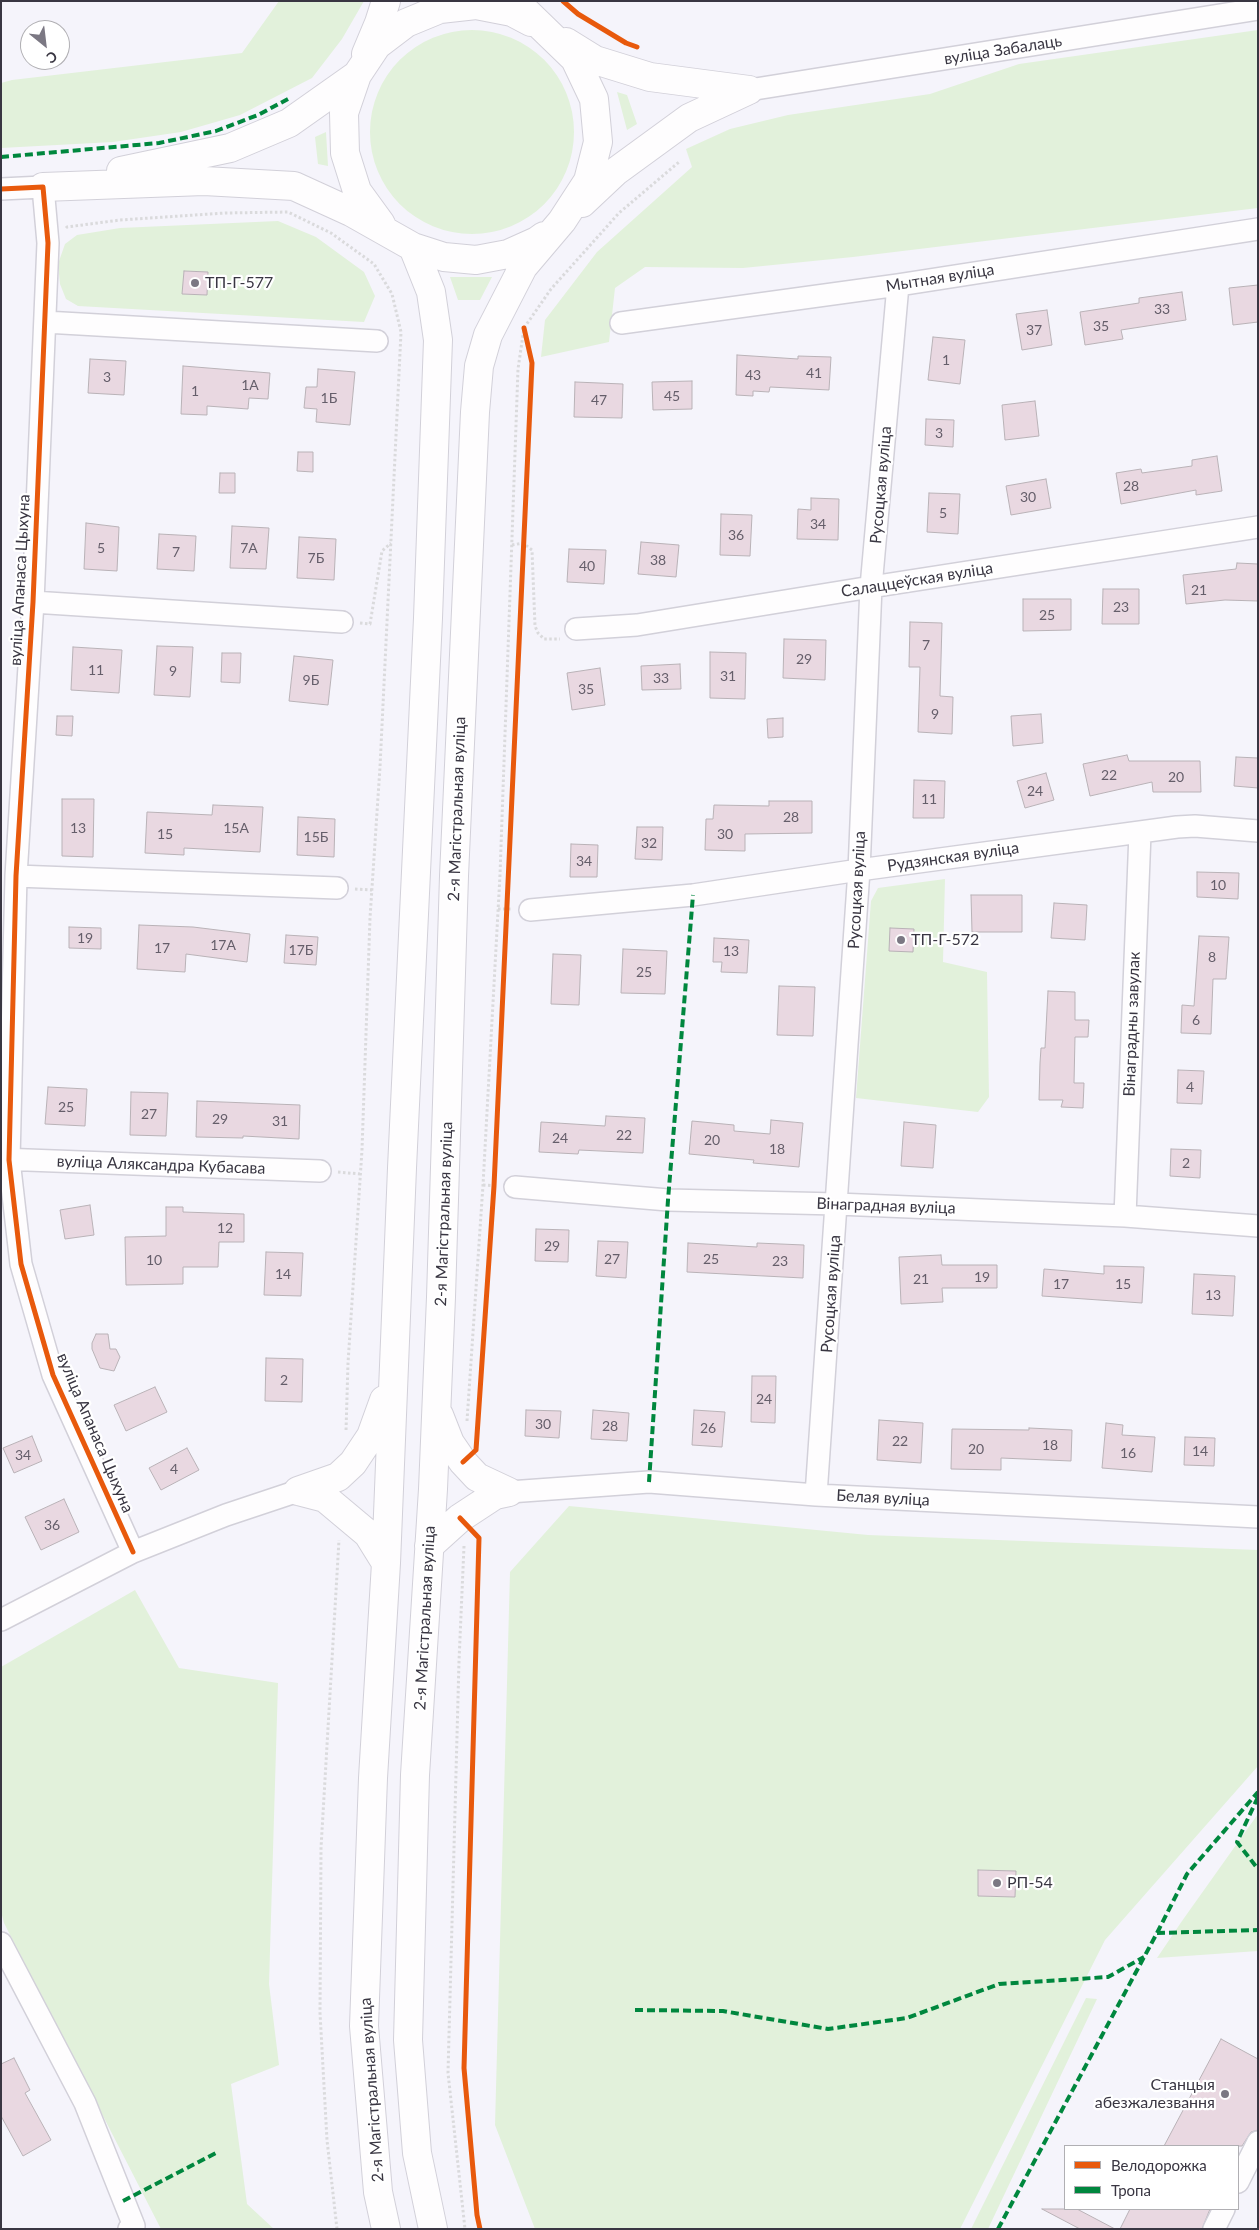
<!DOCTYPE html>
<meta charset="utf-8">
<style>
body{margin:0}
#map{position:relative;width:1259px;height:2230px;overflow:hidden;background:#f5f4fb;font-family:Lato,sans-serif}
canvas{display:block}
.frame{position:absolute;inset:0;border:2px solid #393642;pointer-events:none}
.legend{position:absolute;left:1064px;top:2145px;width:175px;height:65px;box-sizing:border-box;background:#fff;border:1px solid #b0afb3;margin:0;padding:6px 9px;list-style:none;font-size:15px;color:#393642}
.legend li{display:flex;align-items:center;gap:10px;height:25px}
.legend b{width:25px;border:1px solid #b0afb3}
.north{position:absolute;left:20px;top:20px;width:50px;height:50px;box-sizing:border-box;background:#fff;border:1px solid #b0afb3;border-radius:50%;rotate:151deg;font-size:14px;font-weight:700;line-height:20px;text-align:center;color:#393642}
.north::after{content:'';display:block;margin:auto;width:18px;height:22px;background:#7b7883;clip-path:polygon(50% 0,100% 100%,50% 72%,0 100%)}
</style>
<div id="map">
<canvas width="1259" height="2230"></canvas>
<div class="frame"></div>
<ul class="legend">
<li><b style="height:6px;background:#e8590c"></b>Велодорожка</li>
<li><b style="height:6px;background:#00873e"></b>Тропа</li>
</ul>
<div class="north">С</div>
</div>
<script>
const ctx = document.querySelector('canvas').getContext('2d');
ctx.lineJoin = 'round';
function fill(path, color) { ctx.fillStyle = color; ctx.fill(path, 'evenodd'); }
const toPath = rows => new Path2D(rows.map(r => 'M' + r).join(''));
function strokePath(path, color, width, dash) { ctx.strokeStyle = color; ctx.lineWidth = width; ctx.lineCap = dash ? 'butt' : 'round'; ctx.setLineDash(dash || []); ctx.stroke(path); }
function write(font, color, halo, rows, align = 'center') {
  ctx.font = font + ' Lato,sans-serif'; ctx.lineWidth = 4.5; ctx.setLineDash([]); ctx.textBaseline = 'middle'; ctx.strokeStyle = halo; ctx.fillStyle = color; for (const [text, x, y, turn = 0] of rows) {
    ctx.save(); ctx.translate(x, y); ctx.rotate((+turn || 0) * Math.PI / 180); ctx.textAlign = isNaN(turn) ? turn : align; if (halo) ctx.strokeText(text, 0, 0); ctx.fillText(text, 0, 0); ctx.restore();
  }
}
const green = toPath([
 [279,1,364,1,342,39,312,78,240,115,181,132,113,142,1,148,1,83,12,80,242,53],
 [1258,30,1258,208,853,257,743,268,645,267,615,288,609,342,541,357,545,320,597,252,692,167,686,149,730,129,788,115,930,94,1019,64],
 '370 132a102 102 0 1 1 204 0a102 102 0 1 1-204 0Z',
 [617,92,627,95,637,124,627,130],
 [326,132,328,166,318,164,315,137],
 [278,221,316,237,364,272,375,296,364,322,78,306,66,299,60,284,58,264,65,244,77,235,120,228],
 [184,271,208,272,207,295,183,294],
 [450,277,492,277,480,300,458,300],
 [945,879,943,962,987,972,989,1097,978,1112,856,1098,871,901,878,888],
 [569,1506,868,1535,1258,1550,1258,1766,1105,1940,960,2229,535,2229,495,2125,510,1572],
 [979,1870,1016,1871,1015,1897,978,1896],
 [135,1590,179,1668,278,1683,269,1984,279,2065,231,2084,247,2204,274,2229,161,2229,4,1923,1,1911,1,1667],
 [1258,1814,1258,1951,1157,1958,1182,1921],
 [1086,1998,1097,1999,988,2229,971,2229]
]);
const building = toPath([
 [184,271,208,272,207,295,182,294,184,271],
 [1258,285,1258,322,1233,325,1229,288,1258,285],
 [1182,292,1186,320,1121,330,1123,339,1085,345,1080,312,1139,303,1139,298,1182,292],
 [1047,310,1052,345,1022,350,1016,314,1047,310],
 [933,337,965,340,960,384,928,380,933,337],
 [737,355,798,359,798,356,831,357,829,390,770,387,769,392,753,391,753,396,736,395,737,355],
 [90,359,126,361,124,395,88,393,90,359],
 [183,366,270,373,268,399,249,398,248,409,207,406,207,415,181,414,183,366],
 [318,369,355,372,350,425,316,422,317,409,304,408,306,387,317,387,318,369],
 [692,381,692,409,653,410,652,382,692,381],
 [575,382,623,384,622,418,574,417,575,382],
 [1035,401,1039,436,1005,440,1002,405,1035,401],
 [926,419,954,420,953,447,925,445,926,419],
 [298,452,313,452,313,472,297,471,298,452],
 [1217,456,1222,491,1196,495,1196,490,1121,504,1116,473,1141,469,1142,473,1192,466,1192,460,1217,456],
 [220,473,235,473,235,493,219,493,220,473],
 [1046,479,1051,508,1011,515,1006,486,1046,479],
 [929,493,960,494,958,534,927,532,929,493],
 [811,498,839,499,838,540,797,539,798,509,811,510,811,498],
 [721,514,752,515,750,556,720,555,721,514],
 [86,523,119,527,117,571,84,569,86,523],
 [232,526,269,528,266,569,230,568,232,526],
 [159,534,196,536,194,571,157,569,159,534],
 [299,537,336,539,334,580,297,578,299,537],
 [641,542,679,545,676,577,638,574,641,542],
 [569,549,606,550,604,584,567,582,569,549],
 [1237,563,1258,564,1258,601,1225,600,1186,604,1183,575,1236,569,1237,563],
 [1103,589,1139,589,1139,624,1102,624,1103,589],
 [1023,599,1071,599,1071,630,1023,631,1023,599],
 [910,622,942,623,940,696,953,697,952,734,918,732,920,667,909,667,910,622],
 [784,639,826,640,825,680,783,678,784,639],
 [157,646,193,647,190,697,154,695,157,646],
 [73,647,122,650,119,693,71,690,73,647],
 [710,652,746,653,745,699,710,698,710,652],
 [222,653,241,653,240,683,221,682,222,653],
 [294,656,333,660,328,705,289,701,294,656],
 [680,664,681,689,642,690,641,666,680,664],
 [600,668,605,705,572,710,567,673,600,668],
 [1041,714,1043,743,1013,746,1011,716,1041,714],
 [57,716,73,716,72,736,56,735,57,716],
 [783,718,783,737,768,738,767,719,783,718],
 [1127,755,1129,761,1200,761,1201,792,1153,792,1152,782,1090,796,1083,764,1127,755],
 [1236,757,1258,758,1258,788,1234,786,1236,757],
 [1046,773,1054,800,1025,808,1017,781,1046,773],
 [914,780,945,781,944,818,913,818,914,780],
 [62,799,94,799,93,857,62,856,62,799],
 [769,801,812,801,812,833,745,834,745,851,705,850,706,819,713,819,714,805,769,806,769,801],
 [213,805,263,807,260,852,184,848,184,855,145,853,147,812,212,815,213,805],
 [298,817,335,819,334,857,297,855,298,817],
 [637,827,663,827,662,860,635,859,637,827],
 [571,844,598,845,597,877,570,877,571,844],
 [1197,872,1239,873,1238,899,1197,897,1197,872],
 [971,895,1022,895,1022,932,972,932,971,895],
 [1054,903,1087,905,1085,940,1051,938,1054,903],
 [139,925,193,927,250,934,247,962,186,954,185,972,137,969,139,925],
 [69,927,101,928,101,949,69,948,69,927],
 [890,928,914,929,913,952,889,951,890,928],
 [286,935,318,937,316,965,284,963,286,935],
 [1199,936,1229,937,1226,979,1213,979,1211,1034,1181,1033,1182,1005,1194,1006,1199,936],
 [714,938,749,940,747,973,721,972,722,962,713,962,714,938],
 [623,949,667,951,665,994,621,993,623,949],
 [553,954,581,955,579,1005,551,1004,553,954],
 [779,986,815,987,813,1036,777,1035,779,986],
 [1048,991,1075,992,1075,1020,1089,1020,1088,1037,1075,1037,1074,1083,1084,1083,1083,1108,1061,1107,1063,1100,1039,1100,1040,1063,1041,1048,1045,1048,1048,991],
 [1178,1070,1204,1071,1202,1104,1177,1103,1178,1070],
 [48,1087,87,1089,85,1126,45,1124,48,1087],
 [131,1092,168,1093,166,1136,130,1135,131,1092],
 [197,1101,300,1105,299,1139,243,1136,243,1138,196,1137,197,1101],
 [606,1116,645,1118,643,1153,579,1150,578,1154,539,1152,541,1122,605,1126,606,1116],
 [771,1120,803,1123,799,1167,753,1163,754,1160,689,1154,692,1121,734,1125,734,1131,770,1134,771,1120],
 [904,1122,936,1125,933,1168,901,1166,904,1122],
 [1171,1149,1201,1150,1200,1178,1170,1176,1171,1149],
 [90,1205,94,1235,65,1239,60,1210,90,1205],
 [166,1207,183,1207,183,1212,244,1214,244,1242,219,1242,218,1267,183,1267,183,1284,126,1285,125,1237,166,1236,166,1207],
 [536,1229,569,1230,568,1262,535,1261,536,1229],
 [598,1241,628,1242,626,1278,596,1276,598,1241],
 [688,1243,757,1247,757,1243,804,1245,803,1278,687,1272,688,1243],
 [266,1252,303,1253,301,1296,264,1295,266,1252],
 [941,1255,942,1265,997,1265,997,1288,942,1288,943,1302,901,1304,899,1257,941,1255],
 [1104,1266,1144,1267,1142,1303,1042,1296,1044,1269,1104,1274,1104,1266],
 [1194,1274,1235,1276,1233,1316,1192,1314,1194,1274],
 [96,1334,108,1334,110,1349,116,1349,120,1357,114,1371,100,1368,92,1349,92,1343,96,1334],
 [266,1358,303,1359,302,1402,265,1401,266,1358],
 [752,1376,776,1376,775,1423,751,1422,752,1376],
 [155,1387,167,1412,126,1431,114,1405,155,1387],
 [526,1410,561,1411,559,1438,525,1436,526,1410],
 [593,1410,629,1413,627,1441,591,1439,593,1410],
 [694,1410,725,1412,722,1447,692,1445,694,1410],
 [879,1420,923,1423,921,1463,877,1460,879,1420],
 [1106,1423,1123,1425,1122,1435,1155,1437,1152,1472,1102,1468,1106,1423],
 [1029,1428,1072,1430,1071,1461,1001,1458,1001,1470,951,1469,952,1429,1029,1430,1029,1428],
 [32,1436,42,1461,14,1473,3,1448,32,1436],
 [1185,1437,1215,1438,1214,1466,1184,1465,1185,1437],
 [187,1448,199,1470,161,1490,149,1468,187,1448],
 [64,1499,79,1532,41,1550,25,1517,64,1499],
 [978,1870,1016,1871,1015,1897,978,1896,978,1870],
 [1221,2039,1258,2059,1258,2130,1251,2132,1242,2146,1164,2146,1221,2039],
 [14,2058,30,2090,25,2093,51,2140,23,2156,1,2116,1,2064,14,2058],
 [1042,2209,1077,2209,1115,2229,1080,2229,1042,2209],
 [1130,2209,1210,2209,1202,2229,1120,2229,1130,2209]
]);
const path = toPath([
 [66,228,67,227,120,220,225,213,288,212,331,233,374,264,392,294,401,332,380,767,370,918,362,1150,348,1363,346,1431],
 [512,545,523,543,532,550,535,626,538,633,544,639,560,639],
 [360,623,370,624,382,551,391,543],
 [355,889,372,890],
 [498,909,512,909],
 [338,1172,360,1174],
 [483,1185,497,1186],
 [467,1421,483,1185,500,875,518,369,524,328,551,289,619,213,679,162],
 [464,1546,459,1661,448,2073,465,2229],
 [337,2229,327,2140,320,2013,321,1848,339,1540]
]);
const minor = toPath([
 [749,90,1258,9],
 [1,189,43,187,48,243,33,602,16,876,9,1160,21,1264,53,1375,133,1552],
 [45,322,377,341],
 [621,323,898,285,1258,229],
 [33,602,342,622],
 [576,629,637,625,871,587,1258,527],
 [16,876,337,888],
 [530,910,693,895,859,870,1177,827,1195,826,1258,831],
 [1,1159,320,1171],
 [515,1187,668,1200,837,1204,1125,1216,1258,1226],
 [1125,1216,1140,833],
 [509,1492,649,1482,816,1495,1258,1517],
 [816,1495,859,870,871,587,898,285],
 [1,1620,133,1552,226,1515,298,1491],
 [1,1943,85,2103,134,2226,129,2229],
 [1238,2182,1258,2142],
 [1214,2229,1224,2209]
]);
const major = toPath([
 [566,42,595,60,650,77,749,90],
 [366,54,379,23,386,1],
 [121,171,230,148,289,123,357,75],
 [43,187,204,181,294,186,351,212,413,247,444,257,476,260,508,254,537,241,544,236],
 [582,203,615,172,689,118,749,90],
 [381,224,357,191,345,153,344,113,357,75,377,45,406,23,440,9,476,5,512,12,531,22],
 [439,1415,450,1443,463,1462,477,1477,509,1492],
 [298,1491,338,1477,353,1463,371,1436,384,1400],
 [298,1491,325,1498,368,1534,386,1563],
 [429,1546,460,1518,495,1495,509,1492],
 [386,2229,378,2192,364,2026,373,1778,386,1563,402,1168,428,618,438,340,431,292,413,247],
 [433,2229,417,2153,408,2040,415,1775,433,1489,441,1297,454,876,475,412,479,366,488,335,523,267,562,221,588,181,598,142,594,99,575,59,515,1]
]);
const quiet = toPath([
 [1,157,159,143,216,131,258,115,288,99],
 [649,1482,668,1200,693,895],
 [1258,1797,1237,1842,1258,1869],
 [1157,1933,1187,1874,1258,1792],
 [635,2010,723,2011,828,2029,907,2018,999,1984,1108,1977,1144,1957],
 [123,2201,216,2153],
 [998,2229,1157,1933,1258,1930]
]);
const cycleway = toPath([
 [563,1,578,14,626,43,637,47],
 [1,189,43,187,48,243,33,602,16,876,9,1160,21,1264,53,1375,133,1552],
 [463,1462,476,1450,494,1186,532,363,524,328],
 [460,1518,479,1538,464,2068,477,2215,480,2229]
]);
const markers = [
 [195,283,5,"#7b7883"],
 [901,940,5,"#7b7883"],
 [997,1883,5,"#7b7883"],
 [1225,2094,5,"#7b7883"]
];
const numberNames = [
 ["33",1162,309],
 ["35",1101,326],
 ["37",1034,330],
 ["1",946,360],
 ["41",814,373],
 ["43",753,375],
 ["3",107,377],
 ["1А",250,385],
 ["1",195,391],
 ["45",672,396],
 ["1Б",329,398],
 ["47",599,400],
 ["3",939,433],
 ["28",1131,486],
 ["30",1028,497],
 ["5",943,513],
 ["34",818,524],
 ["36",736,535],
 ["5",101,548],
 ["7А",249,548],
 ["7",176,552],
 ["7Б",316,558],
 ["38",658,560],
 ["40",587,566],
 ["21",1199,590],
 ["23",1121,607],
 ["25",1047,615],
 ["7",926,645],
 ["29",804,659],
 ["11",96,670],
 ["9",173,671],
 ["31",728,676],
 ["33",661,678],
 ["9Б",311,680],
 ["35",586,689],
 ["9",935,714],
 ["22",1109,775],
 ["20",1176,777],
 ["24",1035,791],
 ["11",929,799],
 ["28",791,817],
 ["13",78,828],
 ["15А",236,828],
 ["15",165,834],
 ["30",725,834],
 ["15Б",316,837],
 ["32",649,843],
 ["34",584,861],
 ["10",1218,885],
 ["19",85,938],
 ["17А",223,945],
 ["17",162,948],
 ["17Б",301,950],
 ["13",731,951],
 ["8",1212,957],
 ["25",644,972],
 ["6",1196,1020],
 ["4",1190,1087],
 ["25",66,1107],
 ["27",149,1114],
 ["29",220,1119],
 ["31",280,1121],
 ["22",624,1135],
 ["24",560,1138],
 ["20",712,1140],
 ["18",777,1149],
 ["2",1186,1163],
 ["12",225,1228],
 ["29",552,1246],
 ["27",612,1259],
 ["25",711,1259],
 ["10",154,1260],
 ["23",780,1261],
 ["14",283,1274],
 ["19",982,1277],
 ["21",921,1279],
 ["17",1061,1284],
 ["15",1123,1284],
 ["13",1213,1295],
 ["2",284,1380],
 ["24",764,1399],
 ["30",543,1424],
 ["28",610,1426],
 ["26",708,1428],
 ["22",900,1441],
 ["18",1050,1445],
 ["20",976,1449],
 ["14",1200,1451],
 ["16",1128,1453],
 ["34",23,1455],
 ["4",174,1469],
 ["36",52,1525]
];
const streetNames = [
 ["вуліца Забалаць",1003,50,-9],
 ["Мытная вуліца",940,278,-9],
 ["Русоцкая вуліца",881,485,-85],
 ["вуліца Апанаса Цыхуна",20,580,-87],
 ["Салаццеўская вуліца",917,580,-9],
 ["2-я Магістральная вуліца",457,809,-88],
 ["Рудзянская вуліца",953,857,-8],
 ["Русоцкая вуліца",857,890,-87],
 ["Вінаградны завулак",1132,1024,-88],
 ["вуліца Аляксандра Кубасава",161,1165,2],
 ["Вінаградная вуліца",886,1206,2],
 ["2-я Магістральная вуліца",444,1214,-88],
 ["Русоцкая вуліца",831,1294,-86],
 ["вуліца Апанаса Цыхуна",95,1433,67],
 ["Белая вуліца",883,1498,3],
 ["2-я Магістральная вуліца",425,1618,-87],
 ["2-я Магістральная вуліца",372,2090,-94]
];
const poiNames = [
 ["ТП-Г-577",205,283],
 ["ТП-Г-572",911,940],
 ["РП-54",1007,1883],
 ["Станцыя",1215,2085,"right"],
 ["абезжалезвання",1215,2103,"right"]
];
fill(green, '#e2f1db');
fill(building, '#e9d8e1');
strokePath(building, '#b9b2b7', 1);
strokePath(minor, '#d2d0d9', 24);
strokePath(major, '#d2d0d9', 30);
strokePath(path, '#dadadc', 3, [2.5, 2.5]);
strokePath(minor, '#fefdfe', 21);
strokePath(major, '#fefdfe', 28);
strokePath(quiet, '#00873e', 4, [8, 4]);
strokePath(cycleway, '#e8590c', 5);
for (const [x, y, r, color] of markers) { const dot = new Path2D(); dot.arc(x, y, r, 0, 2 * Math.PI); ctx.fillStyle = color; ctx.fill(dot); strokePath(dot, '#fff', 2); }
write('14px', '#655e6a', null, numberNames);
write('16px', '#393642', '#fff', streetNames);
write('16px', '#393642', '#fff', poiNames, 'left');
</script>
